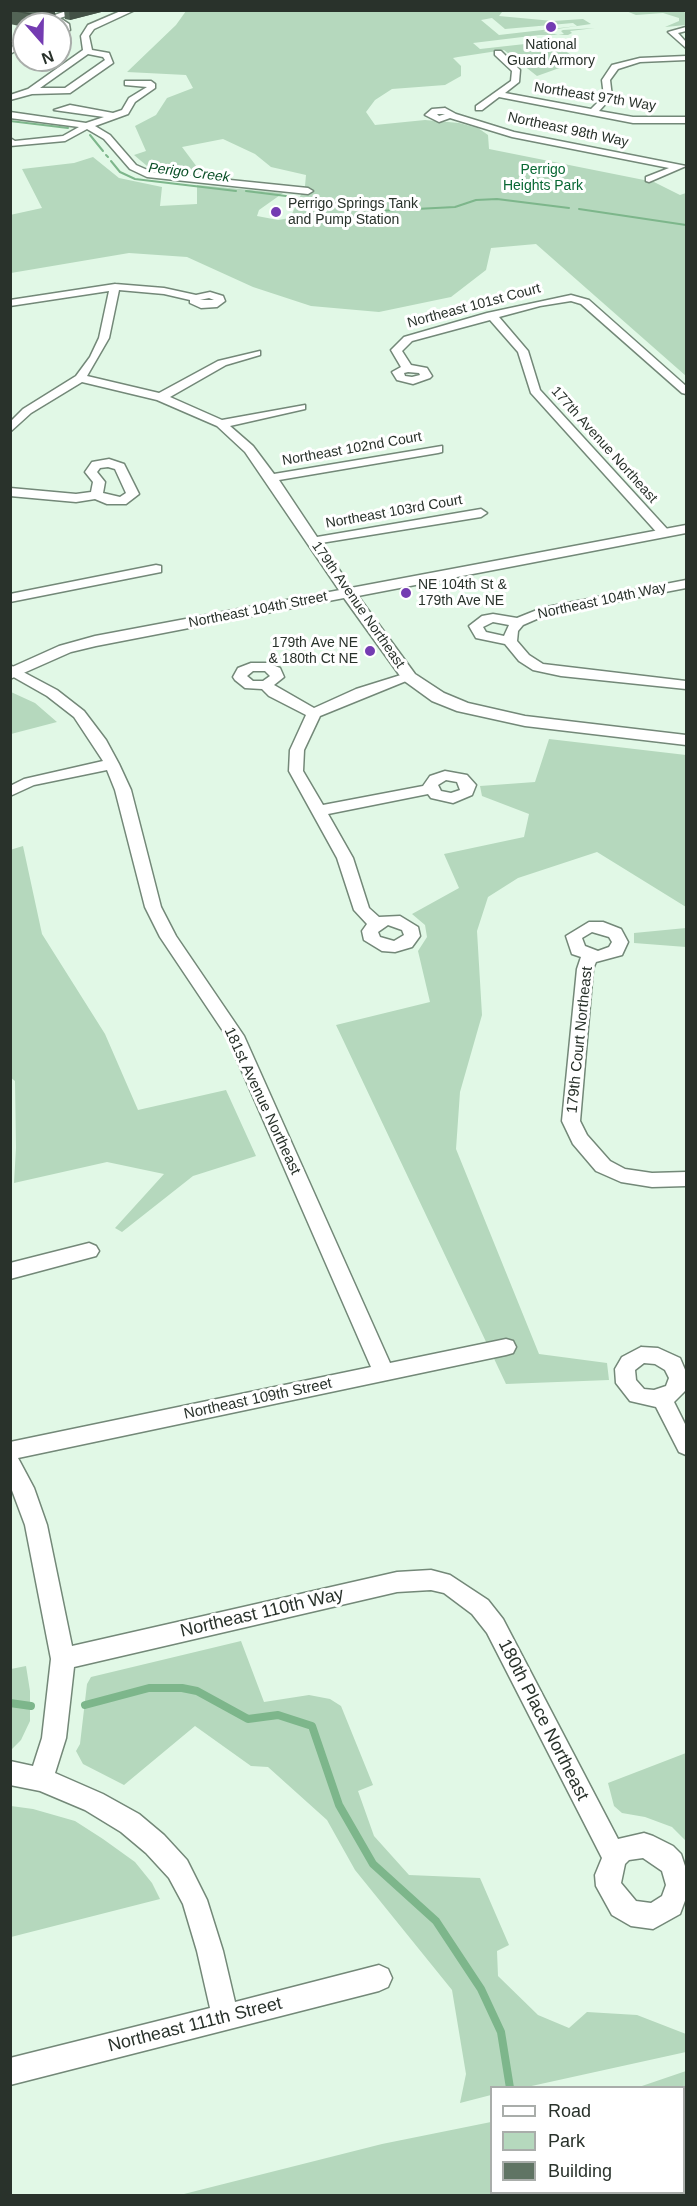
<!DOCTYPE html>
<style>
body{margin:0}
#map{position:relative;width:697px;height:2206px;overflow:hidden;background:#e1f8e6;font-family:Arial,sans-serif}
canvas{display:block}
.frame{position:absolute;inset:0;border:12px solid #29322b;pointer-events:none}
.legend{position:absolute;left:490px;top:2086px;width:195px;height:108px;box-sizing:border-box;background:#fff;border:2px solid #a9adaa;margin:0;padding:8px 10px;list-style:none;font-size:18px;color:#29322b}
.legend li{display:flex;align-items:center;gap:12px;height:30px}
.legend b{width:30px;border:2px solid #a9adaa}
.north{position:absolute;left:12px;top:12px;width:60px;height:60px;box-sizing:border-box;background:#fff;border:2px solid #a9adaa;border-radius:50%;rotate:160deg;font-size:16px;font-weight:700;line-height:24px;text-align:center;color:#29322b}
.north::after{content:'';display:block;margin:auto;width:21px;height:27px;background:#743cb2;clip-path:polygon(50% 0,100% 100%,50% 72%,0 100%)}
</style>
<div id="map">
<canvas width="697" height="2206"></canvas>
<div class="frame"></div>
<ul class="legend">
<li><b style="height:8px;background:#fff"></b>Road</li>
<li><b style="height:16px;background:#b5d8bd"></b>Park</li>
<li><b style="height:16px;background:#607464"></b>Building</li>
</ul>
<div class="north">N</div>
</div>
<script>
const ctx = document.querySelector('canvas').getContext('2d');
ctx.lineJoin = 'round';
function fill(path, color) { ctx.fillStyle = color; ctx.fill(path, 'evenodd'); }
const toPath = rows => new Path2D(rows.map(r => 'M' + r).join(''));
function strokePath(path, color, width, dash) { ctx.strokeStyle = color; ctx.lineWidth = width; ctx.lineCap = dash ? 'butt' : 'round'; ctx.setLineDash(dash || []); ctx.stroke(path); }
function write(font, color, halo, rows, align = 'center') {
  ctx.font = font + ' Arial,sans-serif'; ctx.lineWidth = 6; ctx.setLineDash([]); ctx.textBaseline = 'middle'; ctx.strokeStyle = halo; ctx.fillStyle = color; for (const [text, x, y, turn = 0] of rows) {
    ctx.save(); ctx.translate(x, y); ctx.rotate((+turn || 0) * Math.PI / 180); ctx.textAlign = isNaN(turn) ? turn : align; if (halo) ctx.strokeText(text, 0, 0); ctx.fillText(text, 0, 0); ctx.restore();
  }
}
const green = toPath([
 [491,10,502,12,499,16,553,21,583,19,591,24,543,31,558,35,564,34,561,31,563,30,595,28,570,31,572,33,568,35,539,35,473,43,480,49,552,41,579,61,537,76,504,50,458,57,453,58,461,66,461,76,445,85,392,89,375,100,366,112,375,125,425,120,459,123,478,128,488,135,489,149,654,182,680,195,686,193,686,376,536,244,491,248,486,270,451,297,379,312,311,306,253,287,187,257,129,253,11,273,10,215,42,208,22,169,74,163,93,157,119,178,162,187,160,206,197,204,197,185,283,193,259,210,257,216,278,220,290,218,305,186,306,175,271,167,255,154,223,139,182,147,206,179,153,171,134,155,146,151,135,126,156,115,167,98,193,88,186,75,127,72,176,25,186,11],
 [492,18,505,29,573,23,577,26,499,35,481,20],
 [626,11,682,11,686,13,686,25,665,27,679,21,679,18,663,13,636,15],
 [11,692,35,703,57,722,11,734],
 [549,739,686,755,686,907,597,852,518,878,488,897,477,931,482,1015,460,1092,456,1149,539,1354,607,1363,609,1380,506,1384,336,1025,430,1002,418,951,427,937,425,925,412,914,459,888,444,854,524,837,529,814,482,796,480,786,535,782],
 [23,846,42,934,105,1034,138,1110,226,1090,256,1156,193,1176,122,1232,115,1228,164,1174,107,1162,14,1183,16,1148,15,1081,10,1077,10,850],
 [686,928,686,947,634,943,634,933],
 [241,1641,264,1702,309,1695,330,1699,341,1706,373,1785,358,1791,374,1836,409,1875,480,1878,509,1945,497,1951,498,1976,538,2015,569,2028,587,2012,637,2015,686,2034,686,2052,527,2087,492,2088,491,2095,460,2103,466,2074,452,1990,355,1870,327,1820,268,1767,251,1766,195,1726,124,1785,83,1764,76,1751,80,1744,87,1684,91,1677],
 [26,1666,30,1691,30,1721,21,1740,11,1750,11,1669],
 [686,1753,686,1841,672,1827,645,1817,622,1813,614,1806,608,1783],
 [11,1806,33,1809,75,1821,103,1839,135,1862,152,1883,160,1899,11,1937],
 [686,2071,686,2195,180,2195,382,2144,491,2122,492,2192,684,2192,684,2088,639,2087]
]);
const streamFar1 = toPath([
 [10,121,68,128],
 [90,135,103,151],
 [106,155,108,157],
 [111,161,120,172,135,179,236,191],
 [246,191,286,196],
 [301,200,351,204,377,211,455,207,476,200,497,199,569,208],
 [579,209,686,225]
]);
const stream = toPath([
 [10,1703,31,1706],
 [85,1705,149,1688,182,1688,197,1691,248,1719,278,1715,312,1726,339,1805,373,1864,436,1921,481,1989,501,2032,510,2088],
 [547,2192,549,2196]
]);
const minor = toPath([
 [69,10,84,10,60,18,69,24,70,30,66,32,60,24,49,17,69,10],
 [123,10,135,10,94,29,89,36,92,50,109,53,113,63,70,93,32,94,10,100,10,95,28,89,83,50,81,36,88,25,123,10],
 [88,54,103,57,105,60,65,88,40,88,88,54],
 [686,27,686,31,678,33,686,42,686,48,668,32,686,27],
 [24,40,24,46,10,54,10,48,24,40],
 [495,51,501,51,520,70,519,82,505,93,591,109,604,96,602,80,612,65,640,58,686,56,686,60,640,62,618,69,610,80,612,97,599,111,633,117,686,117,686,123,633,123,499,97,482,110,476,110,476,106,511,81,512,71,495,55,495,51],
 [125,81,151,81,155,84,155,88,135,102,128,114,95,126,110,135,136,165,152,172,308,188,313,191,308,194,147,177,130,169,104,139,87,129,65,141,10,146,10,138,15,141,63,136,79,127,10,118,10,112,86,123,104,117,54,110,70,105,113,113,122,110,129,98,147,87,125,85,125,81],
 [445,108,456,114,514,132,686,166,649,182,646,181,646,177,669,168,512,137,450,118,439,122,425,115,432,109,445,108],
 [437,114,445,114,439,116,437,114],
 [115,284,164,288,196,295,210,292,223,296,225,301,217,307,201,308,190,303,190,300,164,294,119,290,109,338,87,376,159,393,218,361,260,351,260,355,226,365,170,397,222,420,305,405,305,409,230,426,253,446,274,474,442,446,442,452,438,453,279,480,317,537,481,509,487,513,481,517,321,543,355,593,348,597,343,596,245,452,217,426,157,400,82,382,31,413,10,432,10,422,23,409,76,376,90,357,99,338,109,291,10,306,10,300,115,284],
 [209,298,214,300,200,300,209,298],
 [571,295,589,300,686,386,686,394,682,393,581,304,571,301,540,306,499,317,528,351,540,390,668,530,668,536,660,536,531,393,518,352,490,320,412,341,402,351,411,365,427,368,432,376,430,378,413,384,397,380,392,372,401,367,391,350,404,337,487,313,571,295],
 [408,372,419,373,420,375,412,377,405,376,404,373,408,372],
 [109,459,124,464,139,494,126,504,107,504,95,499,76,502,10,496,10,488,76,494,91,492,93,482,85,472,92,462,109,459],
 [108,467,115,469,126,493,120,497,103,493,105,482,97,472,100,468,108,467],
 [156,565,161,566,161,572,10,602,10,594,156,565],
 [686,580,686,588,546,615,523,625,518,631,517,641,529,655,543,664,686,681,686,689,561,676,533,670,519,661,505,644,476,638,469,626,482,616,493,614,517,618,542,608,686,580],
 [493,622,509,625,504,636,486,632,483,627,493,622],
 [251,663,268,663,280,668,284,677,274,685,314,708,356,689,404,674,414,674,416,677,320,716,304,750,303,771,323,805,423,786,430,776,445,771,467,775,476,785,472,795,453,803,431,798,428,794,328,814,353,858,369,908,379,917,400,916,418,927,420,936,412,947,395,952,382,951,364,940,362,931,367,924,354,910,337,858,289,771,290,750,306,715,269,696,262,689,245,688,235,680,233,677,238,668,251,663],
 [253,671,265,671,270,676,263,681,253,681,247,676,253,671],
 [446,780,457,782,460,790,451,793,441,791,438,785,446,780],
 [388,925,402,930,404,935,394,941,380,937,378,932,388,925],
 [10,665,57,690,84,711,106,740,119,764,131,790,161,907,176,936,244,1036,390,1363,506,1339,513,1341,516,1347,513,1353,506,1355,18,1458,34,1488,47,1525,72,1646,397,1572,431,1570,450,1575,488,1600,503,1619,618,1839,644,1833,653,1836,673,1846,681,1854,686,1869,686,1898,680,1914,653,1929,631,1926,612,1915,596,1886,595,1875,602,1858,487,1633,472,1614,444,1593,431,1590,397,1592,74,1667,66,1738,55,1773,103,1794,139,1814,164,1835,187,1860,207,1900,223,1951,235,2002,379,1965,388,1969,392,1978,388,1987,379,1991,10,2085,10,2058,210,2008,197,1951,183,1904,169,1878,146,1853,121,1832,85,1810,40,1791,10,1785,10,1761,33,1766,42,1738,51,1659,25,1525,10,1485,10,1442,371,1367,227,1037,160,937,145,907,115,790,107,770,34,785,10,796,10,786,24,779,103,761,74,717,47,696,10,675,10,665],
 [643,1858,662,1871,666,1885,662,1896,651,1903,636,1901,621,1883,625,1864,629,1860,643,1858],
 [589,922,603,922,621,929,628,942,622,955,596,962,593,969,580,1121,587,1135,610,1161,625,1169,652,1173,686,1172,686,1186,652,1187,621,1182,596,1171,573,1144,562,1121,577,969,581,957,572,954,566,936,589,922],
 [592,932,609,937,612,942,609,947,598,951,585,946,582,938,592,932],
 [89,1243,96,1246,99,1251,96,1256,10,1279,10,1263,89,1243],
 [641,1347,658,1348,680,1358,686,1372,685,1391,674,1402,686,1426,686,1455,679,1452,656,1407,630,1401,616,1383,615,1369,622,1357,641,1347],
 [644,1363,655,1364,665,1370,669,1378,666,1386,654,1390,644,1389,636,1380,635,1370,644,1363]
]);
const tertiary = toPath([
 [686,525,686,533,358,596,415,674,444,693,468,703,525,716,686,735,686,745,525,726,457,711,432,701,403,680,344,598,96,646,71,652,10,679,10,668,59,646,95,636,686,525]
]);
const wall = toPath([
 [10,10,55,12,56,24,24,24,24,27,10,24],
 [64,10,109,10,70,20,65,19]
]);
const shadedWall = toPath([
 [53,10,60,10,55,12,56,24,42,24,41,16],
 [69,10,109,10,70,20]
]);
const building = toPath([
 [11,10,54,10,41,16,11,10]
]);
const markers = [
 [551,27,6,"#743cb2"],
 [276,212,6,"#743cb2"],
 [406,593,6,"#743cb2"],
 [370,651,6,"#743cb2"]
];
const farPoinames = [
 ["National",551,45,"center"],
 ["Guard Armory",551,61,"center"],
 ["Perrigo Springs Tank",288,204],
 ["and Pump Station",288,220],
 ["NE 104th St &",418,585],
 ["179th Ave NE",418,601],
 ["179th Ave NE",358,643,"right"],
 ["& 180th Ct NE",358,659,"right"]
];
const farStreetnames = [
 ["Northeast 97th Way",595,97,9],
 ["Northeast 98th Way",568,130,12],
 ["Northeast 101st Court",474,306,-15],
 ["177th Avenue Northeast",604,445,48],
 ["Northeast 102nd Court",352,449,-10],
 ["Northeast 103rd Court",394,512,-10],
 ["Northeast 104th Way",602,601,-12],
 ["179th Avenue Northeast",358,605,55],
 ["Northeast 104th Street",258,610,-11]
];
const farParknames = [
 ["Perrigo",543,170],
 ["Heights Park",543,186]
];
const farWaternames = [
 ["Perigo Creek",189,173,7]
];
const streetNames = [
 ["179th Court Northeast",580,1040,-84],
 ["181st Avenue Northeast",262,1101,65],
 ["Northeast 109th Street",258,1399,-12]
];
const nearStreetnames = [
 ["Northeast 110th Way",262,1613,-13],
 ["180th Place Northeast",543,1720,63],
 ["Northeast 111th Street",195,2025,-14]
];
fill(green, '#b5d8bd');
strokePath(streamFar1, '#7db68b', 2);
strokePath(stream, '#7db68b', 8);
strokePath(minor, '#738878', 3);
strokePath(tertiary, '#738878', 3);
fill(minor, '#fff');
fill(tertiary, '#fff');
fill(wall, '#536456');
fill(shadedWall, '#435146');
fill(building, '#607464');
strokePath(building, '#435146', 1.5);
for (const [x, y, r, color] of markers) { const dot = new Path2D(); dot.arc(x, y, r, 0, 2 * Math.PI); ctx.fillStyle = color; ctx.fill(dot); strokePath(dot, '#fff', 2); }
write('14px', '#29322b', '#fff', farPoinames, 'left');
write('14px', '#29322b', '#fff', farStreetnames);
write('14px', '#096834', '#fff', farParknames);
write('italic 14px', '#094e26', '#fff', farWaternames);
write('15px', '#29322b', '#fff', streetNames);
write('18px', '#29322b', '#fff', nearStreetnames);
</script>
